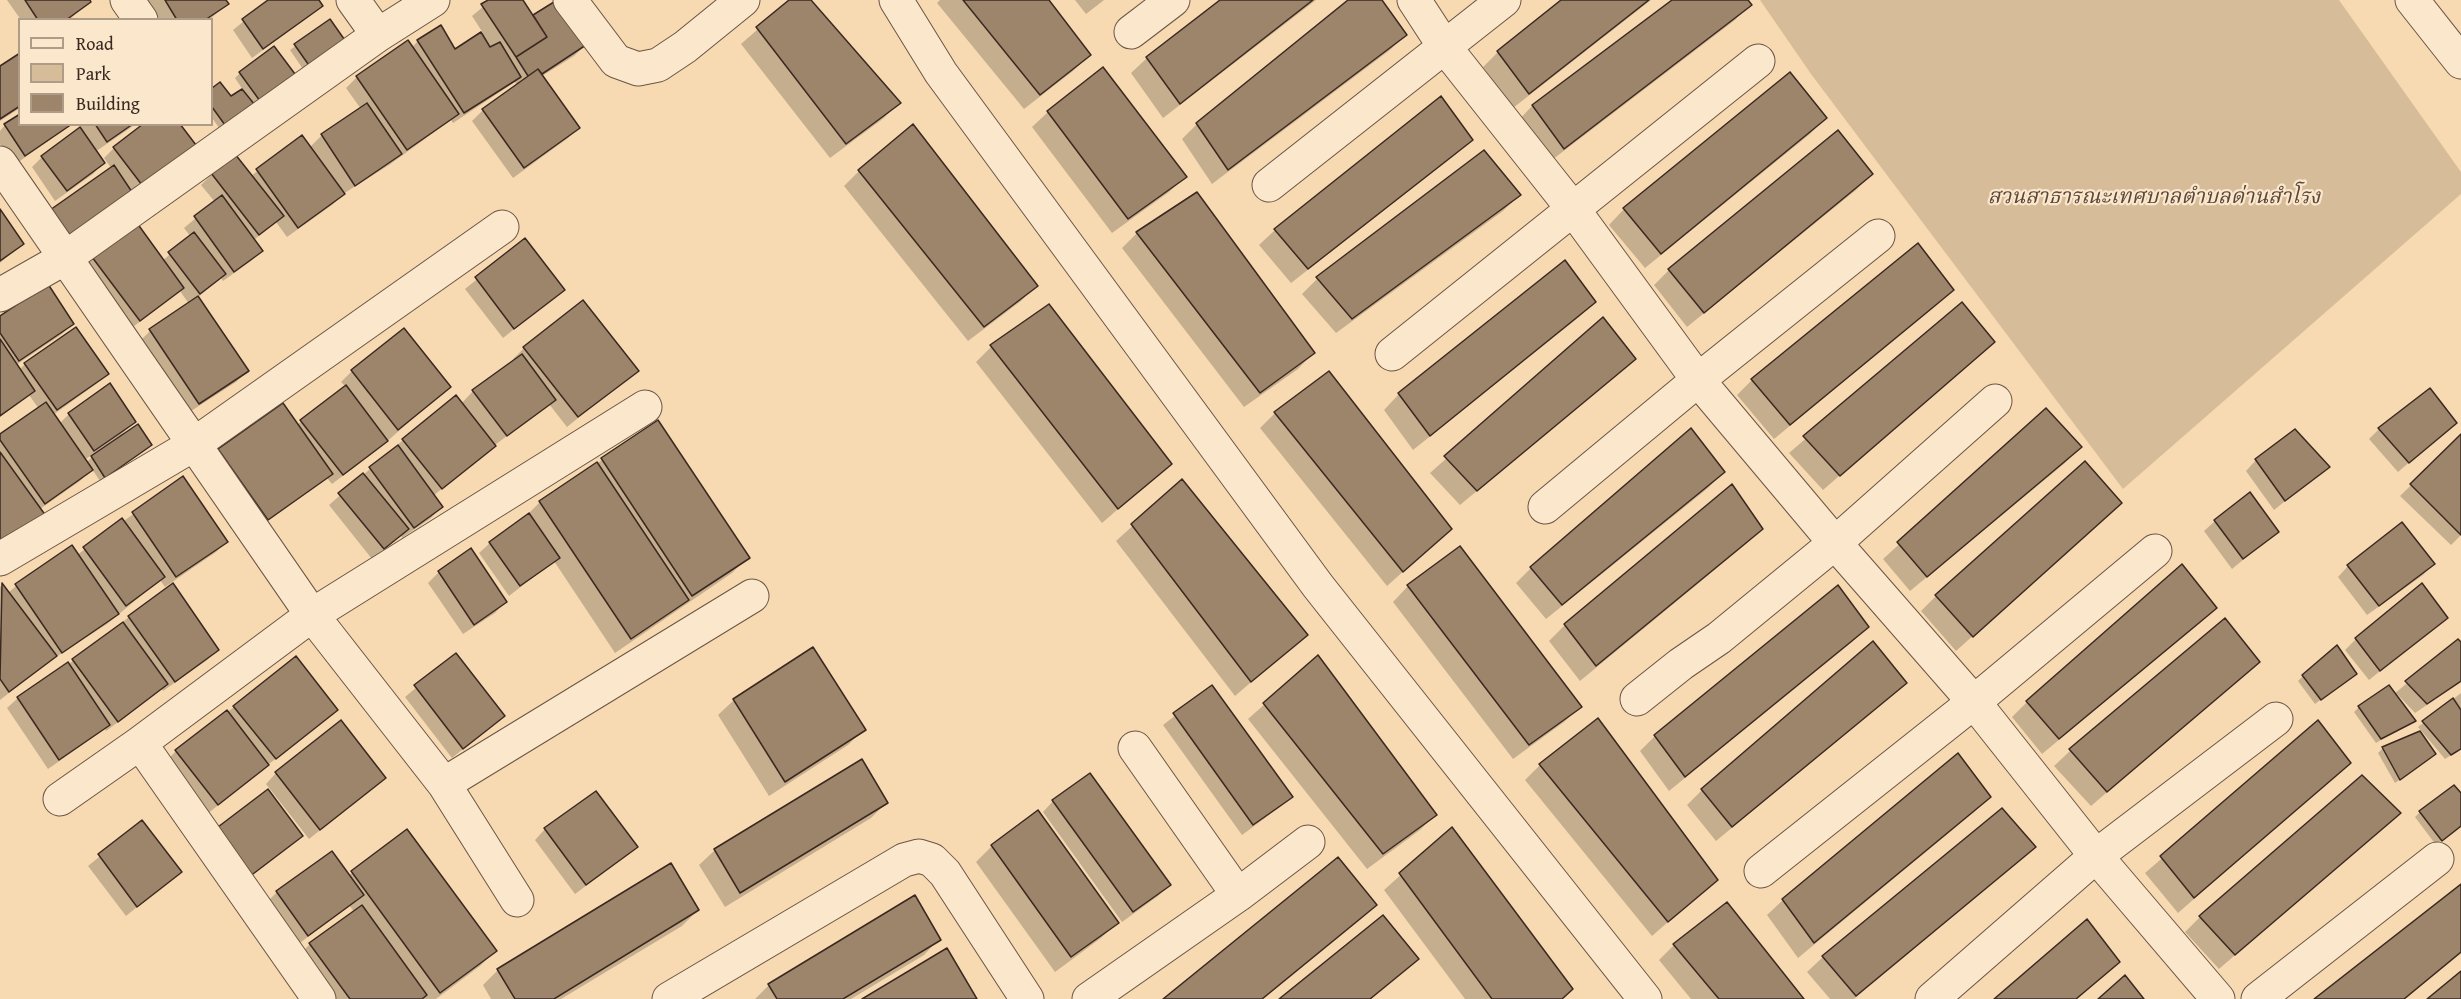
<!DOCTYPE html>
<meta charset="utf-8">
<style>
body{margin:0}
#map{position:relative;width:2461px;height:999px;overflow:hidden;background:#f7dab1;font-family:"Gentium Book Plus",serif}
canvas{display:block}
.legend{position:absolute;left:18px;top:18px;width:195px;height:108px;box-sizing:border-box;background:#fae7cc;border:2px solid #ae9b88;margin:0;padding:8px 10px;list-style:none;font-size:18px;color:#3b2921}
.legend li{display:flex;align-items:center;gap:12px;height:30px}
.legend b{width:30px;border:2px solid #ae9b88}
</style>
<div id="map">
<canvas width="2461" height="999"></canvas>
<ul class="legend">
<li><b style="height:8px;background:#fae7cc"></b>Road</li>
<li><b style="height:16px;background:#d7bc99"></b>Park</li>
<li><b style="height:16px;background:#9d856c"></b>Building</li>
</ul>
</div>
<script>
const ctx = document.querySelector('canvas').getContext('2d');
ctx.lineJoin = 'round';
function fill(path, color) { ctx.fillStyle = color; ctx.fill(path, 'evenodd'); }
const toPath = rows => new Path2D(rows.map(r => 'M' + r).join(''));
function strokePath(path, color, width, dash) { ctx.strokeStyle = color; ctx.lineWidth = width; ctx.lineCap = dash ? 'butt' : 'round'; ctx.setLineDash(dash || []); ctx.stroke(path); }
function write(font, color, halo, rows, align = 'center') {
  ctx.font = font + ' "Gentium Book Plus","Noto Serif Thai",serif'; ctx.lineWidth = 4.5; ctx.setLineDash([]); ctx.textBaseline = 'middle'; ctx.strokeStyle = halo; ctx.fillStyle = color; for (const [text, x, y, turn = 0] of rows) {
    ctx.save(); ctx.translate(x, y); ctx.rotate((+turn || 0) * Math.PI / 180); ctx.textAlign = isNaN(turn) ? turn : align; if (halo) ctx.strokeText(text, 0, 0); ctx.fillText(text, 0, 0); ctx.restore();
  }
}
const green = toPath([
 [1760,0,2339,0,2461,172,2461,194,2123,489,1811,74]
]);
const shadow = toPath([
 [7,0,88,0,89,2,69,20,21,20],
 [148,0,224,0,227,4,209,20,160,20],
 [270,0,317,0,321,5,310,16,252,58,233,30],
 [491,0,522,0,533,17,557,2,585,45,574,56,542,76,578,128,568,138,513,178,472,121,483,110,517,85,515,82,453,123,451,120,389,165,343,194,332,205,287,237,276,222,254,240,261,251,251,261,223,281,221,278,197,298,247,371,236,382,188,413,140,341,150,331,189,304,180,291,129,330,82,268,93,258,162,261,191,237,184,228,215,202,201,185,212,174,251,176,302,137,309,148,322,135,361,109,346,88,357,77,408,42,412,47,418,41,454,51,483,33,472,16],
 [791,0,809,0,899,102,884,118,830,158,741,44],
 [940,0,1047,0,1089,55,1073,71,1024,109,937,3],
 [1075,0,1104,0,1086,14],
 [1222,0,1316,0,1163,118,1131,73,1147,58],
 [1350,0,1380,0,1405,35,1390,50,1212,184,1182,139,1197,124],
 [1563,0,1651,0,1513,108,1483,67,1498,52],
 [1674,0,1746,0,1750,4,1735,20,1548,163,1517,122,1532,106],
 [330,21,307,75,290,50],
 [20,55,20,108,0,121,0,68],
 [1102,69,1185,177,1169,192,1112,233,1032,127,1048,112],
 [240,73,293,74,225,136,212,118,212,90,220,84,231,98,243,90,235,78],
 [1825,118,1810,134,1645,268,1609,225,1624,209],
 [73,124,14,165,0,144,0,131,5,125],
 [80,124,136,124,95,152,103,163,93,174,55,201,32,167,42,157,81,129],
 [1471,139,1455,155,1291,283,1259,245,1275,230],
 [194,145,130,194,104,158,114,148],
 [1484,152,1519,195,1503,211,1336,333,1302,294,1317,279],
 [859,171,1036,285,1021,301,968,341,844,186],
 [1871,174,1856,190,1687,327,1654,285,1669,270],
 [0,212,22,244,0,263],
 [1137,233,1313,353,1298,369,1244,407,1122,248],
 [525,240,563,290,503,338,465,289],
 [1952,289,1937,305,1774,439,1737,395,1752,380],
 [583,302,637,370,567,427,549,404,495,445,433,496,441,507,431,518,402,538,401,535,372,559,329,505,403,440,461,404,473,391,515,361,513,359,524,348],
 [1594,302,1579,317,1413,450,1384,410,1399,394],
 [1962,304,1993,342,1823,490,1789,453],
 [0,318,72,324,62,334,16,365,19,370,25,364,107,373,96,384,53,415,59,424,69,414,134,422,122,434,150,445,100,481,92,469,80,481,40,509,0,551,0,436,39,409,29,395,0,417],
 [92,455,93,456,86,463,84,460],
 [1603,319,1634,359,1618,374,1460,505,1430,473],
 [991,347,1170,464,1102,523,976,362],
 [352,371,449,387,376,451,332,484,327,478,257,529,208,461,219,450,283,405,297,425,346,387,341,382],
 [1328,373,1434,544,1387,586,1260,428,1275,413],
 [2046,410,2080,447,2065,463,1910,591,1883,559],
 [658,422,748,557,732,573,615,653,554,561,509,596,479,553,490,543,525,517,540,502],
 [2455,423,2398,472,2369,439,2379,429],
 [2461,436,2461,535,2451,545,2400,496],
 [2256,460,2328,467,2274,510,2246,471],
 [1723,472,1708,488,1546,619,1516,583,1531,568],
 [183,478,226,542,216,552,165,587,160,580,107,624,50,661,0,700,0,586,8,593,16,586,72,547,77,555],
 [1182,481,1306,635,1235,696,1116,541],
 [1732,486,1761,529,1746,544,1580,681,1549,641,1565,625],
 [2104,518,1956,651,1921,611,1936,596],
 [2215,521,2277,532,2232,569,2204,531],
 [1460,548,1580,707,1564,722,1513,759,1393,602,1408,586],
 [2433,564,2423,575,2367,615,2338,577,2348,566],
 [439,572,505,602,495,613,463,634,428,583],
 [2215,608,2200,623,2042,754,2012,717,2027,702],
 [129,617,218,649,207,660,163,691,162,689,106,731,105,729,48,769,7,708,18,698,69,664],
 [2446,618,2369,680,2345,650,2356,639],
 [2225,621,2258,662,2091,806,2054,766,2070,751],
 [1867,627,1852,642,1669,791,1640,751,1655,736],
 [2458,641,2461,644,2461,682,2415,713,2397,694,2395,695,2414,720,2376,743,2354,712,2359,707,2394,694],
 [455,655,503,716,452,758,405,697],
 [1318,657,1435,815,1420,830,1367,869,1248,719],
 [2355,674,2315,704,2298,681,2303,676],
 [1905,683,1889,698,1716,841,1687,805,1702,790],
 [1212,687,1291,796,1280,807,1242,835,1163,725],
 [2461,693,2461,749,2445,759,2418,727],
 [734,700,864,729,848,745,769,796,718,715],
 [234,707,336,710,206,815,166,761,176,751],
 [2318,723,2349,763,2178,913,2145,873],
 [2383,748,2429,759,2395,783,2378,753],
 [1958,755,1989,796,1974,812,1798,958,1767,915,1783,900],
 [1540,765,1716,880,1652,936,1525,780],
 [276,773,373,788,309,839,266,784],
 [2461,796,2461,825,2436,845,2415,817,2420,812],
 [1053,801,1169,885,1158,896,1122,922,1043,812],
 [886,803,871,818,725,907,699,865,715,850],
 [2002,810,2034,847,2018,862,1854,999,1830,999,1807,972,1823,957],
 [1038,812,1117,923,1101,938,1055,972,976,862,992,846],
 [2399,813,2219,969,2185,932,2200,917],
 [142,822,180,872,126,916,88,866],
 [545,829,636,847,625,857,575,894,535,840],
 [1452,829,1561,999,1465,999,1384,890],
 [407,831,495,951,480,966,436,999,323,999,295,959,310,944,354,912,350,906,297,945,266,903,277,892,331,853,348,876],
 [301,836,290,846,237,886],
 [2461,886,2461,953,2405,999,2317,999],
 [1375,905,1360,920,1263,999,1166,999],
 [698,910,682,926,561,999,491,999,483,985,498,970],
 [939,939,924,955,851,999,755,999,769,985],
 [1674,945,1802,999,1691,999,1659,960],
 [1417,959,1371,999,1281,999],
 [2118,962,2077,999,1996,999]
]);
const building = toPath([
 [25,0,90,0,91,2,66,20,38,20,25,0],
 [165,0,226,0,229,4,205,20,177,20,165,0],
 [268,0,319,0,323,6,263,49,242,19,268,0],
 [488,0,523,0,547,37,516,57,481,4,488,0],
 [557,0,586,45,542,74,538,69,528,76,516,57,547,37,533,15,557,0],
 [789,0,811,0,901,103,846,144,756,27,789,0],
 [963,0,1049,0,1091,55,1040,95,963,0],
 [1220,0,1313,0,1180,104,1146,57,1220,0],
 [1348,0,1382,0,1407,35,1228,170,1196,123,1348,0],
 [1561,0,1649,0,1529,94,1497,51,1561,0],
 [1672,0,1748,0,1752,5,1564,149,1532,105,1672,0],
 [330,19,349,46,313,71,294,44,330,19],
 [441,25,455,49,481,32,490,47,500,42,521,77,464,113,417,40,441,25],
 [408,40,459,114,407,150,356,76,408,40],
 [274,46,295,74,260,101,239,72,274,46],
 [20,53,20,106,0,119,0,66,20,53],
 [1103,67,1187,177,1128,219,1047,111,1103,67],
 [538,69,580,128,524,168,482,109,538,69],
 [1790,72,1827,118,1661,254,1623,208,1790,72],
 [220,82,231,96,242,89,259,110,230,132,212,107,212,88,220,82],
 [1441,96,1473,140,1308,269,1274,229,1441,96],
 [367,103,402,154,355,186,321,134,367,103],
 [20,114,20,124,72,124,25,156,4,124,20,114],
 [95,124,133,124,107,142,95,124],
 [143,124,180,124,196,145,142,185,113,147,143,124],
 [913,124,1038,286,984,327,858,170,913,124],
 [80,127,105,163,67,191,41,156,80,127],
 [1838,130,1873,174,1704,313,1668,269,1838,130],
 [302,135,345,194,298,228,256,169,302,135],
 [1484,150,1521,195,1352,319,1316,277,1484,150],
 [235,154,284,216,259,235,211,173,235,154],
 [114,165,132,192,69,237,50,210,114,165],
 [1197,192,1315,353,1260,393,1136,232,1197,192],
 [222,195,263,251,234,272,194,216,222,195],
 [0,209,24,244,0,261,0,209],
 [137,223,184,288,140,321,92,257,137,223],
 [194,232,226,274,200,294,168,252,194,232],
 [525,238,565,290,514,329,475,277,525,238],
 [1918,243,1954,290,1790,425,1751,379,1918,243],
 [1565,260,1596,302,1430,436,1398,393,1565,260],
 [48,284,74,324,19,361,0,333,0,316,48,284],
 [198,296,249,371,199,404,149,329,198,296],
 [583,300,639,371,578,417,523,347,583,300],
 [1962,302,1995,342,1840,476,1803,436,1962,302],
 [1049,304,1172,464,1118,509,990,345,1049,304],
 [1603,317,1636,359,1477,491,1444,456,1603,317],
 [76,327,109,374,57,410,24,363,76,327],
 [404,328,451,387,398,430,351,370,404,328],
 [0,339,35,391,0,416,0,339],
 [522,354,556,400,507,436,472,390,522,354],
 [1329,371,1452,529,1403,572,1274,412,1329,371],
 [110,383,136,422,94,451,68,413,110,383],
 [346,385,388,441,343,475,300,420,346,385],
 [2430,388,2457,423,2409,463,2378,428,2430,388],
 [456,395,496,446,442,489,402,439,456,395],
 [46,402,93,470,45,504,0,440,0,434,46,402],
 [283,403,333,474,268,520,218,449,283,403],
 [2046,408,2082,447,1927,577,1897,542,2046,408],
 [658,420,750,558,692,596,601,458,658,420],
 [138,424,152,445,105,478,91,456,138,424],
 [1691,428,1725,472,1562,605,1530,567,1691,428],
 [2295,429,2330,467,2285,501,2255,459,2295,429],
 [2461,434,2461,535,2410,484,2461,434],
 [398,445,443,507,414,528,369,467,398,445],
 [0,452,46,516,0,549,0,452],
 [2085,461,2122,503,1973,637,1935,595,2085,461],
 [597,462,689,600,631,639,539,501,597,462],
 [363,473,409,529,384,549,338,493,363,473],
 [183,476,228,542,176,577,132,512,183,476],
 [1182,479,1308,635,1251,682,1131,524,1182,479],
 [1732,484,1763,529,1596,666,1564,624,1732,484],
 [2250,492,2279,532,2243,559,2214,520,2250,492],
 [529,513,560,558,520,586,489,542,529,513],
 [122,518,165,577,126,606,83,547,122,518],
 [2402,522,2435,564,2379,606,2347,565,2402,522],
 [72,545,119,614,62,653,15,584,72,545],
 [1460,546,1582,707,1529,745,1407,585,1460,546],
 [471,548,507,602,474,625,438,571,471,548],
 [2182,564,2217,608,2059,739,2026,701,2182,564],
 [2,583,57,656,9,692,0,679,2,583],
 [173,583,219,650,175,682,128,616,173,583],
 [2422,583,2448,618,2380,671,2355,638,2422,583],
 [1838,585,1869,627,1685,777,1654,735,1838,585],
 [2225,618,2260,662,2107,792,2069,749,2225,618],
 [123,622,168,684,118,722,72,659,123,622],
 [2458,639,2461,642,2461,681,2427,704,2405,681,2458,639],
 [1873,641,1907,683,1732,827,1701,789,1873,641],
 [2337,645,2357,674,2321,700,2302,675,2337,645],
 [813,647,866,730,785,782,733,699,813,647],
 [456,653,505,716,463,749,414,685,456,653],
 [1318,655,1437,815,1383,854,1263,703,1318,655],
 [296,656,338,710,276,759,233,706,296,656],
 [68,662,110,725,59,760,17,697,68,662],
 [1212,685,1293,797,1253,825,1173,713,1212,685],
 [2389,685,2416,721,2381,739,2358,706,2389,685],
 [2453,698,2461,710,2461,749,2451,755,2422,721,2453,698],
 [227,710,269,765,218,805,175,750,227,710],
 [1598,718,1718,880,1668,922,1539,764,1598,718],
 [341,720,386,778,320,830,275,772,341,720],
 [2318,720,2351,763,2194,898,2160,856,2318,720],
 [2420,731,2436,754,2400,780,2382,747,2420,731],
 [1958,753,1991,797,1814,943,1782,899,1958,753],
 [862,759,888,803,740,893,714,849,862,759],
 [1090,773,1171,885,1133,912,1052,800,1090,773],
 [2362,775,2401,813,2235,955,2199,916,2362,775],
 [2454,785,2461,793,2461,826,2442,841,2419,811,2454,785],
 [268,789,303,836,249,877,214,830,268,789],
 [596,791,638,847,586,885,544,828,596,791],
 [2002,808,2036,847,1856,996,1822,956,2002,808],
 [1038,810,1119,923,1071,957,991,845,1038,810],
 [142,820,182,872,137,907,98,854,142,820],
 [1452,827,1573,989,1562,999,1492,999,1399,873,1452,827],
 [407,829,497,951,440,993,351,871,407,829],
 [332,851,364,895,308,936,276,891,332,851],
 [1338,857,1377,905,1262,999,1163,999,1338,857],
 [671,863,699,910,554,999,515,999,497,969,671,863],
 [2461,884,2461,952,2404,999,2314,999,2461,884],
 [915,895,941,940,843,999,777,999,768,984,915,895],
 [1727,902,1804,999,1719,999,1673,944,1727,902],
 [362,905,427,995,422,999,350,999,309,943,362,905],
 [1383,915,1419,959,1370,999,1279,999,1383,915],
 [2087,919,2120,962,2076,999,1994,999,2087,919],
 [947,948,977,999,862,999,947,948],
 [2461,971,2461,999,2427,999,2461,971],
 [2125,975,2144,999,2098,999,2125,975]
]);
const street = toPath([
 [127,0,141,20],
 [353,0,378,35],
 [570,0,616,61,638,69,658,65,685,47,743,0],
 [896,0,941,73,1318,586,1645,999],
 [1414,0,1444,46,1573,209,1698,380,1835,543,1974,702,2096,856,2218,999],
 [2412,0,2461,62],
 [1131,32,1173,0],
 [0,163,312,615,444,784,517,900],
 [1269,185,1504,0],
 [0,295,65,258,378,35,433,0],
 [1392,354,1758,61],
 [1545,507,1698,380,1878,236],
 [0,559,193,445,502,227],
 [1637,699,1681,664,1719,638,1835,543,1995,401],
 [140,743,319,999],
 [1135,748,1238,895],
 [444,784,752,596],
 [60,799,140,743,312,615,645,407],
 [1761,871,1974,702,2155,551],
 [669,999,904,860,919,856,932,860,945,873,1027,999],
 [1089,999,1238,895,1308,842],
 [1932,999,2096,856,2276,719],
 [2258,999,2437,859]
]);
const parkNames = [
 ["สวนสาธารณะเทศบาลตำบลด่านสำโรง",2154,198]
];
fill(green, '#d7bc99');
fill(shadow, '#0003');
fill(building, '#9d856c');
strokePath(building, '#3b2921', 1.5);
strokePath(street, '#6a5545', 35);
strokePath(street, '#fae7cc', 33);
write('italic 21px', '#5a4639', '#fae7cc', parkNames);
</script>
